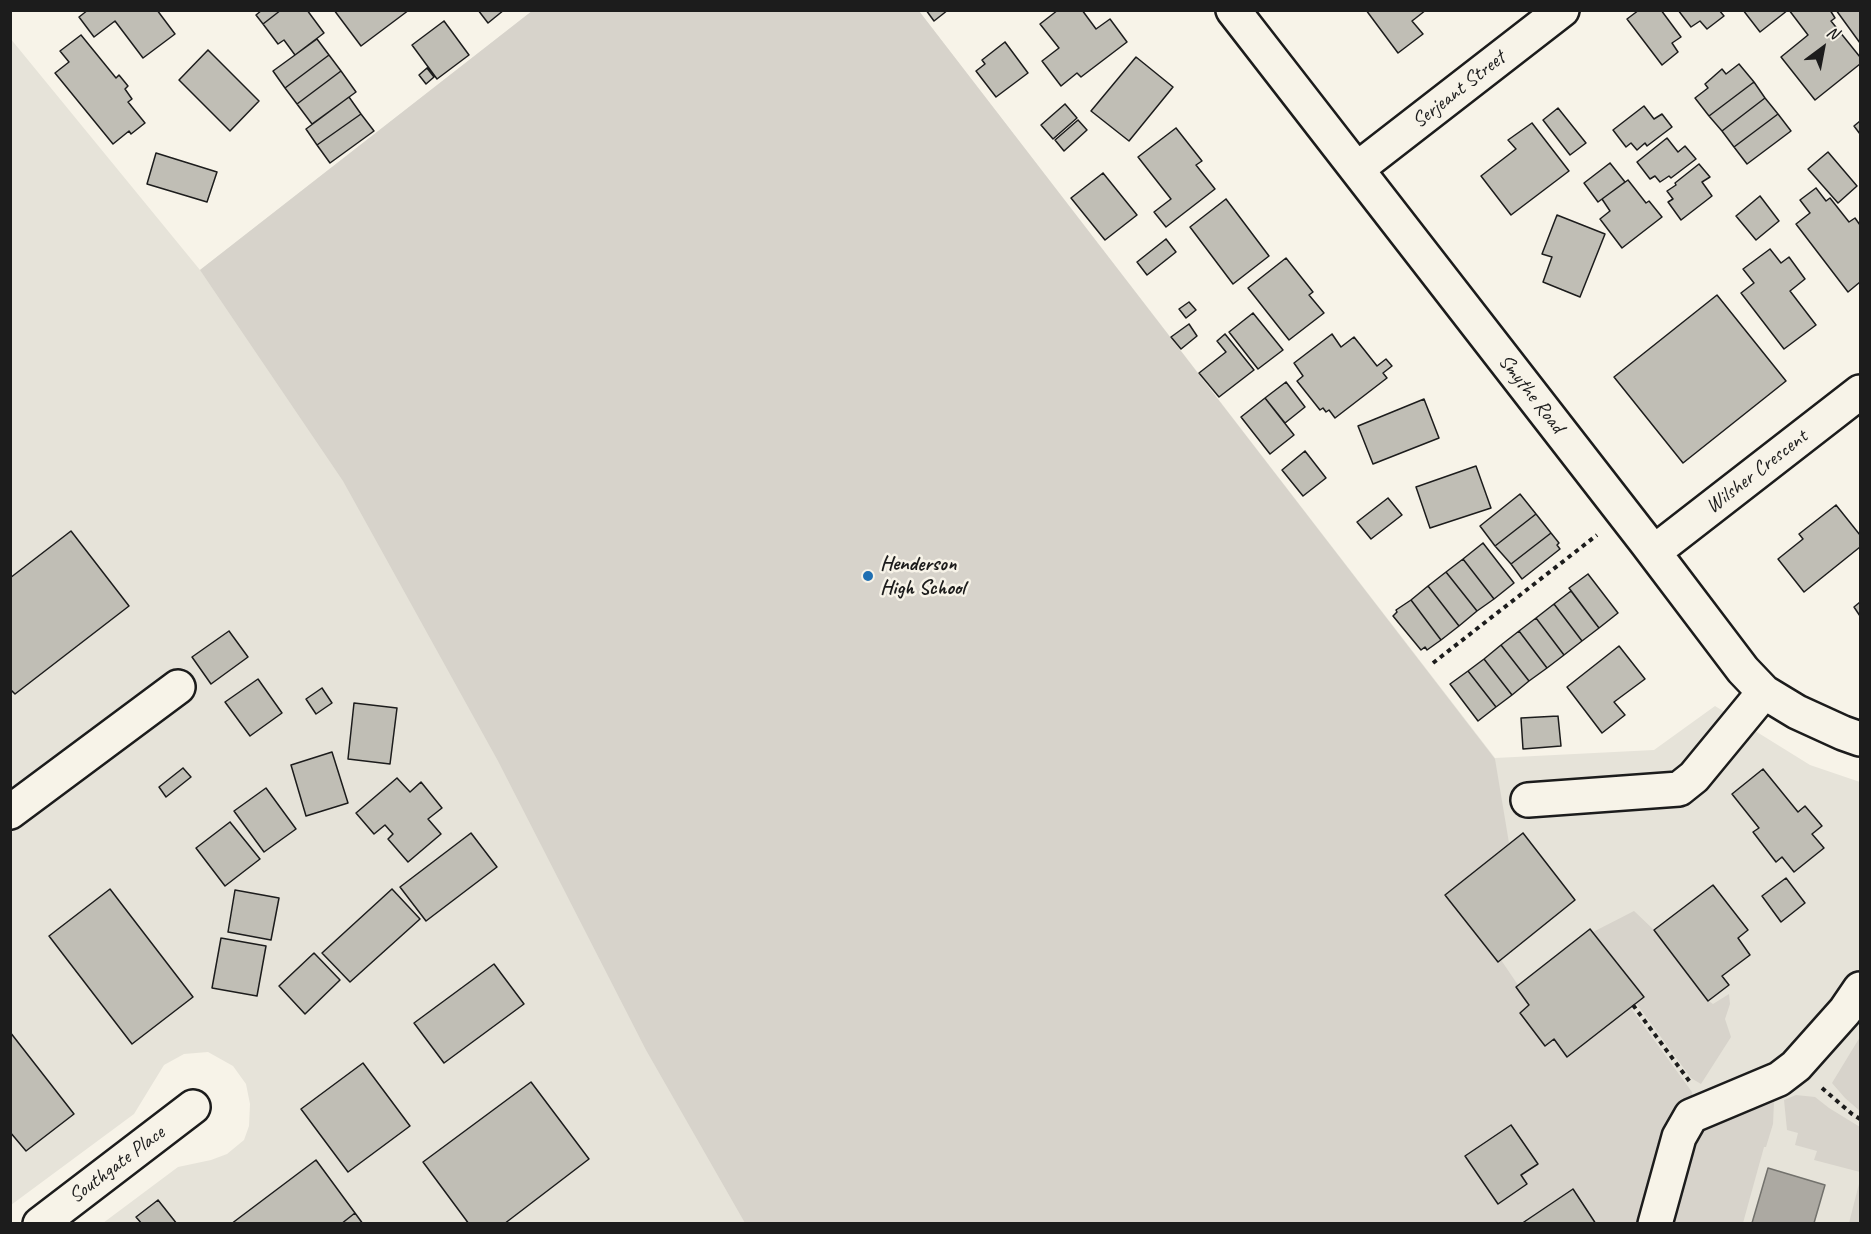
<!DOCTYPE html>
<style>
body{margin:0}
#map{position:relative;width:1871px;height:1234px;overflow:hidden;background:#f7f3e8;font-family:Caveat,sans-serif}
canvas{display:block}
.frame{position:absolute;inset:0;border:12px solid #1c1c1c;pointer-events:none}
.north{position:absolute;left:1793px;top:18px;width:60px;height:60px;-webkit-text-stroke:4px #f7f3e8;paint-order:stroke;rotate:32deg;font-size:16px;font-weight:700;line-height:24px;text-align:center;color:#1c1c1c}
.north::after{content:'';display:block;margin:auto;width:21px;height:27px;background:#1c1c1c;clip-path:polygon(50% 0,100% 100%,50% 72%,0 100%)}
</style>
<div id="map">
<canvas width="1871" height="1234"></canvas>
<div class="frame"></div>
<div class="north">N</div>
</div>
<script>
const ctx = document.querySelector('canvas').getContext('2d');
ctx.lineJoin = 'round';
function fill(path, color) { ctx.fillStyle = color; ctx.fill(path, 'evenodd'); }
const toPath = rows => new Path2D(rows.map(r => 'M' + r).join(''));
function strokePath(path, color, width, dash) { ctx.strokeStyle = color; ctx.lineWidth = width; ctx.lineCap = dash ? 'butt' : 'round'; ctx.setLineDash(dash || []); ctx.stroke(path); }
function write(font, color, halo, rows, align = 'center') {
  ctx.font = font + ' Caveat,sans-serif'; ctx.lineWidth = 5; ctx.setLineDash([]); ctx.textBaseline = 'middle'; ctx.strokeStyle = halo; ctx.fillStyle = color; for (const [text, x, y, turn = 0] of rows) {
    ctx.save(); ctx.translate(x, y); ctx.rotate((+turn || 0) * Math.PI / 180); ctx.textAlign = isNaN(turn) ? turn : align; if (halo) ctx.strokeText(text, 0, 0); ctx.fillText(text, 0, 0); ctx.restore();
  }
}
const built = toPath([
 [532,11,919,11,1495,758,1654,750,1715,706,1810,765,1860,782,1860,1223,103,1223,178,1167,211,1160,227,1154,244,1140,249,1126,250,1104,246,1084,233,1066,208,1052,184,1054,164,1065,134,1114,11,1205,10,38,200,270]
]);
const green = toPath([
 [532,11,919,11,1495,759,1509,843,1445,895,1498,962,1501,960,1518,985,1516,988,1529,1005,1520,1013,1545,1045,1554,1039,1567,1056,1630,1007,1692,1092,1693,1100,1681,1102,1674,1110,1670,1119,1643,1223,1597,1223,1572,1189,1521,1224,745,1223,646,1050,498,761,343,481,200,270],
 [1634,911,1654,930,1706,999,1713,1004,1729,994,1730,1004,1725,1019,1731,1037,1701,1084,1691,1078,1636,1003,1644,996,1593,932],
 [1860,1037,1860,1111,1845,1098,1832,1083],
 [1796,1095,1815,1097,1829,1108,1860,1127,1860,1172,1814,1160,1817,1151,1795,1145,1798,1133,1787,1130,1784,1100],
 [1774,1102,1773,1124,1766,1147,1764,1147,1743,1223,1673,1224,1700,1128,1704,1129],
 [1860,1180,1860,1223,1849,1223]
]);
const water = toPath([
 [1768,1168,1825,1185,1814,1223,1752,1223,1768,1168]
]);
const building = toPath([
 [88,10,157,10,175,34,143,58,115,21,94,37,79,17,88,10],
 [281,10,263,24,256,15,262,10,281,10],
 [281,10,307,10,324,33,295,55,284,40,278,44,263,24,281,10],
 [334,10,409,10,361,46,334,10],
 [478,10,504,10,488,23,478,10],
 [926,10,948,10,934,21,926,10],
 [1058,10,1082,10,1096,29,1110,19,1127,42,1081,77,1077,73,1061,86,1042,61,1059,48,1040,24,1058,10],
 [1366,10,1426,10,1412,21,1423,34,1398,53,1366,10],
 [1639,10,1661,10,1681,37,1672,43,1678,52,1662,65,1627,19,1639,10],
 [1678,10,1719,10,1724,16,1707,29,1700,21,1691,27,1678,10],
 [1743,10,1788,10,1760,32,1743,10],
 [1789,10,1830,10,1835,18,1831,21,1860,57,1860,64,1815,100,1781,57,1808,35,1789,10],
 [1836,10,1860,10,1860,43,1836,10],
 [444,21,469,55,437,79,412,45,444,21],
 [81,35,116,78,119,75,128,86,125,89,132,99,128,102,145,123,131,134,129,131,113,144,55,73,69,62,60,51,81,35],
 [317,39,329,55,285,88,273,71,317,39],
 [1005,42,1028,73,996,97,976,71,985,64,982,60,1005,42],
 [208,50,259,101,230,131,179,80,208,50],
 [329,55,341,71,297,104,285,88,329,55],
 [1136,57,1173,87,1129,141,1091,111,1136,57],
 [1739,64,1754,82,1709,116,1695,98,1708,88,1705,84,1722,69,1726,74,1739,64],
 [427,68,434,77,426,84,419,75,427,68],
 [341,71,356,92,312,124,297,104,341,71],
 [1754,82,1765,98,1722,131,1709,116,1754,82],
 [349,97,361,114,317,145,306,129,349,97],
 [1765,98,1778,114,1734,147,1722,131,1765,98],
 [1065,104,1077,118,1053,139,1041,125,1065,104],
 [1644,106,1654,119,1662,114,1672,127,1647,146,1645,143,1637,150,1631,143,1626,147,1613,130,1644,106],
 [1558,108,1586,143,1570,155,1543,120,1558,108],
 [361,114,374,131,330,163,317,145,361,114],
 [1778,114,1791,131,1747,164,1734,147,1778,114],
 [1078,120,1087,130,1064,151,1055,140,1078,120],
 [1860,121,1860,134,1854,126,1860,121],
 [1532,123,1569,171,1511,215,1481,176,1516,149,1508,140,1532,123],
 [1176,128,1202,161,1196,165,1215,189,1166,227,1154,212,1171,199,1138,157,1176,128],
 [1667,138,1678,152,1685,146,1696,159,1671,178,1669,176,1660,182,1655,176,1650,179,1637,162,1667,138],
 [1828,152,1857,186,1838,203,1808,169,1828,152],
 [156,153,217,172,207,202,147,184,156,153],
 [1610,163,1625,182,1598,202,1584,183,1610,163],
 [1699,164,1710,177,1702,182,1712,196,1681,220,1668,202,1673,199,1667,191,1676,185,1675,183,1699,164],
 [1103,173,1137,215,1105,240,1071,198,1103,173],
 [1628,180,1646,203,1649,201,1662,217,1622,248,1600,219,1610,211,1602,199,1628,180],
 [1816,188,1826,201,1830,198,1849,222,1855,218,1860,225,1860,282,1848,292,1796,224,1810,213,1800,200,1816,188],
 [1760,196,1779,221,1756,240,1736,216,1760,196],
 [1226,199,1269,256,1233,284,1190,227,1226,199],
 [1557,215,1605,234,1580,297,1543,282,1552,257,1542,254,1557,215],
 [1166,239,1176,252,1147,275,1137,262,1166,239],
 [1770,249,1781,263,1789,257,1805,279,1790,291,1816,325,1784,349,1741,293,1754,283,1743,269,1770,249],
 [1286,258,1313,292,1309,295,1324,313,1289,340,1248,288,1286,258],
 [1717,295,1786,381,1683,463,1614,377,1717,295],
 [1189,302,1196,310,1186,318,1179,309,1189,302],
 [1253,313,1283,350,1258,369,1229,332,1253,313],
 [1189,324,1197,336,1181,349,1171,337,1189,324],
 [1225,334,1254,370,1219,397,1199,373,1226,352,1217,341,1225,334],
 [1332,334,1341,347,1354,337,1377,366,1386,359,1392,366,1383,373,1387,378,1335,418,1329,410,1326,412,1323,408,1320,410,1297,381,1303,376,1294,363,1332,334],
 [1286,382,1305,407,1285,423,1265,398,1286,382],
 [1265,398,1294,435,1270,454,1241,417,1265,398],
 [1424,399,1439,438,1373,464,1358,426,1424,399],
 [1305,451,1326,478,1303,496,1282,470,1305,451],
 [1476,466,1491,508,1430,528,1416,487,1476,466],
 [1520,494,1536,514,1495,546,1480,526,1520,494],
 [1388,498,1402,515,1371,539,1357,522,1388,498],
 [1836,505,1860,535,1860,547,1804,592,1778,559,1803,539,1799,534,1836,505],
 [1536,514,1551,533,1511,564,1495,546,1536,514],
 [71,531,129,606,15,694,10,689,10,578,71,531],
 [1551,533,1559,543,1557,545,1560,549,1522,579,1511,564,1551,533],
 [1483,543,1514,583,1494,599,1463,559,1483,543],
 [1463,559,1494,599,1477,611,1446,572,1463,559],
 [1446,572,1477,611,1459,626,1428,586,1446,572],
 [1588,574,1618,613,1599,628,1569,588,1588,574],
 [1428,586,1459,626,1441,640,1411,600,1428,586],
 [1571,591,1599,628,1582,641,1554,604,1571,591],
 [1411,600,1441,640,1427,650,1425,647,1421,650,1393,616,1397,612,1396,610,1411,600],
 [1860,602,1860,616,1854,607,1860,602],
 [1554,604,1582,641,1564,655,1536,618,1554,604],
 [1536,618,1564,655,1547,668,1519,631,1536,618],
 [229,631,248,657,211,684,192,657,229,631],
 [1519,631,1547,668,1529,681,1501,645,1519,631],
 [1501,645,1529,681,1512,695,1484,659,1501,645],
 [1619,646,1645,679,1614,702,1625,715,1602,733,1567,687,1619,646],
 [1484,659,1512,695,1496,707,1468,671,1484,659],
 [1468,671,1496,707,1478,721,1450,684,1468,671],
 [258,679,282,713,250,736,225,702,258,679],
 [322,688,332,703,316,714,306,699,322,688],
 [354,703,397,708,390,764,348,759,354,703],
 [1558,716,1561,746,1523,749,1521,718,1558,716],
 [332,752,348,803,306,816,291,765,332,752],
 [183,768,191,777,166,797,159,787,183,768],
 [1763,769,1798,812,1805,806,1822,826,1812,834,1824,848,1794,872,1782,857,1776,862,1753,832,1759,828,1732,794,1763,769],
 [397,778,410,792,421,782,442,808,428,819,441,834,408,862,388,839,393,834,385,825,374,834,356,813,397,778],
 [266,788,296,829,264,852,234,811,266,788],
 [230,822,260,859,225,886,196,848,230,822],
 [471,833,497,867,426,921,400,887,471,833],
 [1523,833,1575,900,1498,962,1445,895,1523,833],
 [1786,878,1805,903,1781,922,1762,896,1786,878],
 [1713,885,1748,930,1738,938,1750,955,1722,976,1729,985,1708,1001,1654,930,1713,885],
 [110,889,193,997,132,1044,49,936,110,889],
 [392,889,420,919,350,982,322,953,392,889],
 [235,890,279,898,271,940,228,932,235,890],
 [1590,929,1644,997,1567,1057,1554,1039,1545,1046,1520,1013,1529,1005,1516,987,1590,929],
 [221,938,266,946,257,996,212,988,221,938],
 [314,953,340,980,305,1014,279,986,314,953],
 [494,964,524,1004,444,1063,414,1023,494,964],
 [10,1032,74,1114,26,1151,10,1132,10,1032],
 [363,1063,410,1126,348,1172,301,1109,363,1063],
 [531,1082,589,1159,504,1224,469,1224,423,1162,531,1082],
 [1511,1125,1538,1164,1521,1175,1527,1184,1498,1204,1465,1156,1511,1125],
 [316,1160,355,1213,341,1224,231,1224,316,1160],
 [1573,1189,1596,1224,1521,1224,1573,1189],
 [158,1200,177,1224,142,1224,136,1217,158,1200],
 [355,1213,363,1224,341,1224,355,1213]
]);
const path = toPath([
 [1433,663,1597,535],
 [1633,1005,1690,1082],
 [1822,1088,1852,1114,1860,1119]
]);
const minor = toPath([
 [1233,10,1646,542,1743,670,1764,692,1797,712,1843,733,1860,739],
 [1357,169,1562,10],
 [1654,552,1860,392],
 [1528,800,1679,789,1694,777,1764,692],
 [10,812,178,687],
 [40,1224,193,1107],
 [1655,1224,1679,1137,1691,1116,1779,1079,1796,1066,1845,1011,1860,989]
]);
const markers = [
 [868,576,6,"#1f6fb2"]
];
const streetNames = [
 ["Serjeant Street",1459,90,-38],
 ["Smythe Road",1531,394,52],
 ["Wilsher Crescent",1757,472,-38],
 ["Southgate Place",117,1165,-37]
];
const poiNames = [
 ["Henderson",880,564],
 ["High School",880,588]
];
fill(built, '#e6e3d9');
fill(green, '#d7d3cb');
fill(water, '#aca9a2');
strokePath(water, '#72716c', 1.5);
fill(building, '#c0beb5');
strokePath(building, '#1c1c1c', 1.5);
strokePath(minor, '#1c1c1c', 38);
strokePath(path, '#1c1c1c', 4, [4.5, 4.5]);
strokePath(minor, '#f7f3e8', 33);
for (const [x, y, r, color] of markers) { const dot = new Path2D(); dot.arc(x, y, r, 0, 2 * Math.PI); ctx.fillStyle = color; ctx.fill(dot); strokePath(dot, '#f7f3e8', 2); }
write('21px', '#1c1c1c', '#f7f3e8', streetNames);
write('bold 21px', '#1c1c1c', '#f7f3e8', poiNames, 'left');
</script>
